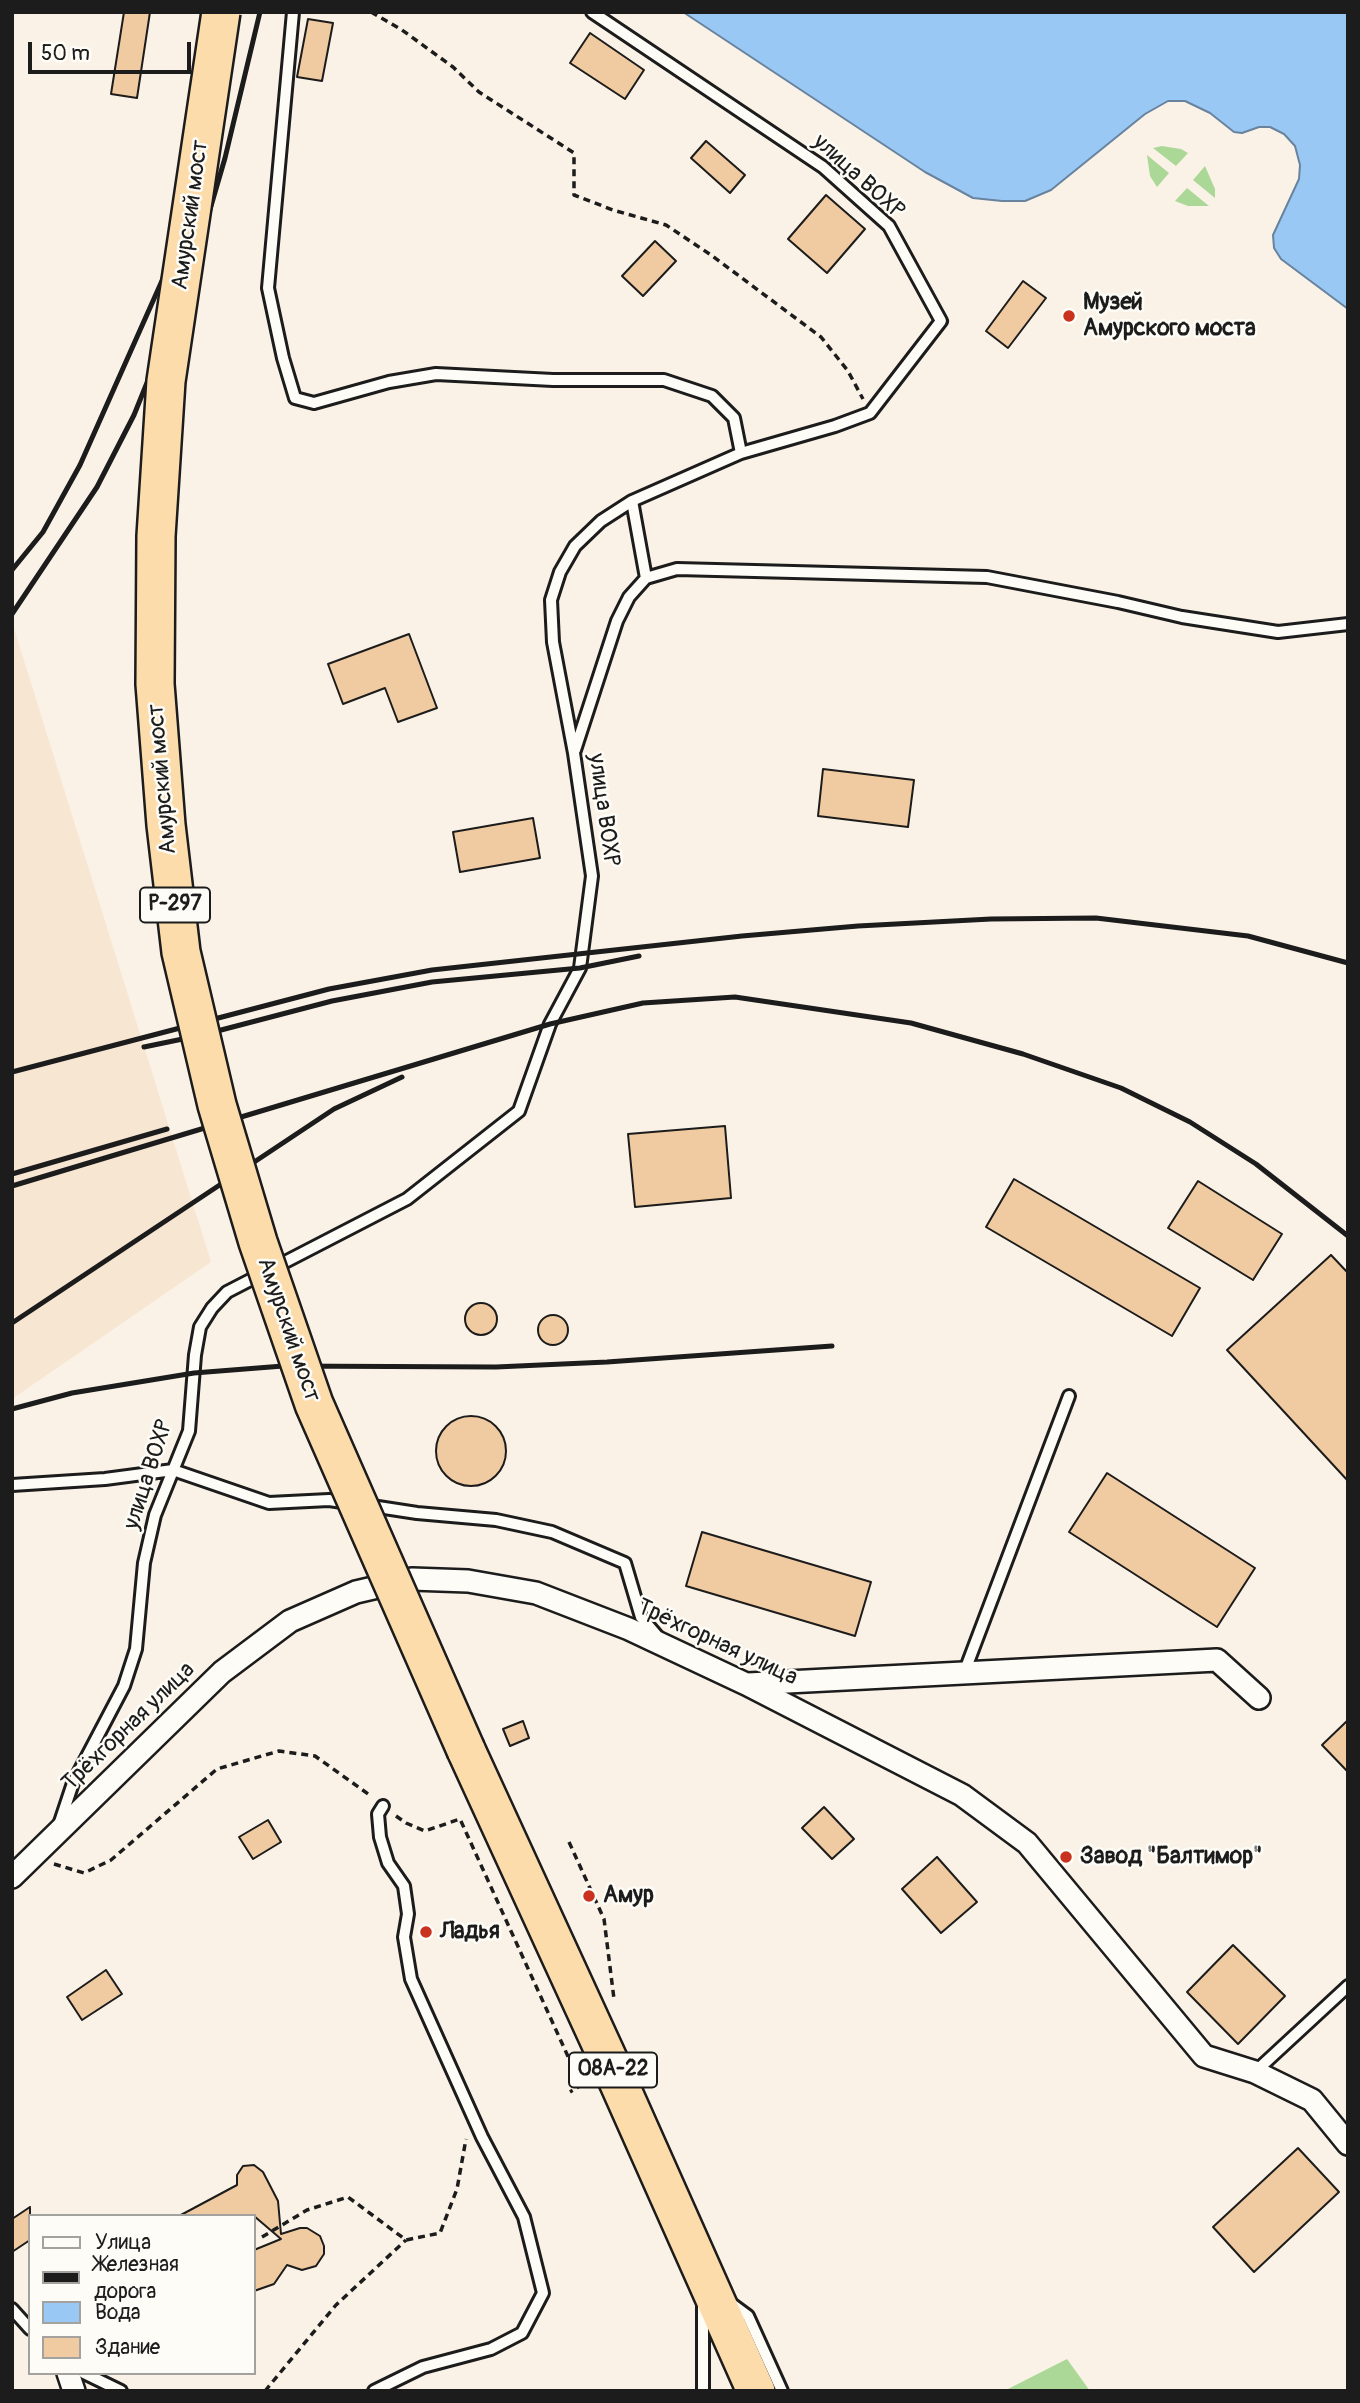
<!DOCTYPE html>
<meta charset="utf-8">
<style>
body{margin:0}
#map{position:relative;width:1360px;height:2403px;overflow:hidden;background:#faf2e6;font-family:Pangolin,sans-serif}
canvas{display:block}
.frame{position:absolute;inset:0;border:14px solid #1c1c1c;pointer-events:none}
.legend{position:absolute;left:28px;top:2214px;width:228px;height:161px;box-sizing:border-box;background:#fdfcf7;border:2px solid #a3a29f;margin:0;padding:9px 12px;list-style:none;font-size:21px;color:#1c1c1c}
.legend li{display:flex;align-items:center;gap:14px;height:35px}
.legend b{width:35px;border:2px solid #a3a29f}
.scale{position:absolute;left:28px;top:42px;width:163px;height:32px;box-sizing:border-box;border:4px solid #1c1c1c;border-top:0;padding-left:9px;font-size:21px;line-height:24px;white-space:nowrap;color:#1c1c1c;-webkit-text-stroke:5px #fdfcf7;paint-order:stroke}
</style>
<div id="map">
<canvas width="1360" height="2403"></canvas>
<div class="frame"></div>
<ul class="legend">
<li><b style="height:9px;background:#fdfcf7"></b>Улица</li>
<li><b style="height:9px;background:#1c1c1c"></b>Железная дорога</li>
<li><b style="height:19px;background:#9ac8f5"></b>Вода</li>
<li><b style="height:19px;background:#f0caa0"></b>Здание</li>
</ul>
<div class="scale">50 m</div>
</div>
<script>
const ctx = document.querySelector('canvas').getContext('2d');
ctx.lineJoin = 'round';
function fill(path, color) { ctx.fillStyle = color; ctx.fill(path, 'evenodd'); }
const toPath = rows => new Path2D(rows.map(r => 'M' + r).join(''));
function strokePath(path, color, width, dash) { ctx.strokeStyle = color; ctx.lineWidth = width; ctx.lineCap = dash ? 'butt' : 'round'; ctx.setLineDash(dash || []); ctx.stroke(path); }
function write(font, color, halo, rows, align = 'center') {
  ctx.font = font + ' Pangolin,sans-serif'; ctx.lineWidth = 5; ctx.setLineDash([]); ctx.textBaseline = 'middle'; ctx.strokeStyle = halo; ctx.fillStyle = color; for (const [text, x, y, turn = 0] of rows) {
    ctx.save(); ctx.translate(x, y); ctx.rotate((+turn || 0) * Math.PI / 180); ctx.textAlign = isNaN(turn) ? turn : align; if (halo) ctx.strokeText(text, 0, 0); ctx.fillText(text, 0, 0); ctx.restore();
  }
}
const built = toPath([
 [12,622,211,1262,12,1399]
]);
const green = toPath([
 [1162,146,1181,149,1188,153,1176,166,1153,148],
 [1147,155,1169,173,1157,187,1150,176],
 [1205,166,1215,189,1215,198,1193,180],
 [1187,188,1209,206,1188,206,1175,201],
 [1067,2359,1090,2391,1004,2391]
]);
const water = toPath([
 [683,12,1348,12,1348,309,1281,259,1274,248,1273,235,1299,179,1300,165,1295,146,1284,134,1270,127,1259,127,1242,133,1234,132,1210,113,1185,101,1168,101,1145,114,1051,190,1025,201,1002,201,973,198,925,172,683,12]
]);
const building = toPath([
 [124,12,150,12,137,98,111,94,124,12],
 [308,19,333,23,322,81,297,77,308,19],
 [590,33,644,70,625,99,570,63,590,33],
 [706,141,745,175,730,193,691,158,706,141],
 [826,195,865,229,827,273,788,239,826,195],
 [655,241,676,261,643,296,622,276,655,241],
 [1023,281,1046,298,1008,348,986,331,1023,281],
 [409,634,437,708,398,722,385,688,343,704,328,664,409,634],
 [823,769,914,780,908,827,818,816,823,769],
 [533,818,540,858,460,872,453,832,533,818],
 [725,1126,731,1198,635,1207,628,1134,725,1126],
 [1014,1179,1200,1288,1172,1336,986,1227,1014,1179],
 [1198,1181,1282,1234,1253,1280,1168,1228,1198,1181],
 [1331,1255,1348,1273,1348,1481,1227,1350,1331,1255],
 '465 1319a16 16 0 1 1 32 0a16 16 0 1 1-32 0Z',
 '538 1330a15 15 0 1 1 30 0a15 15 0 1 1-30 0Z',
 '436 1451a35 35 0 1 1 70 0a35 35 0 1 1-70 0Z',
 [1107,1473,1255,1568,1217,1627,1069,1532,1107,1473],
 [702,1532,871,1582,855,1636,686,1586,702,1532],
 [1348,1720,1348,1772,1322,1745,1348,1720],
 [523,1721,529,1738,510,1746,503,1729,523,1721],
 [824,1807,854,1839,832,1859,802,1828,824,1807],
 [268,1820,281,1842,253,1859,239,1837,268,1820],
 [937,1857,977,1902,941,1933,902,1889,937,1857],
 [1233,1945,1285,1996,1238,2044,1187,1992,1233,1945],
 [106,1970,122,1994,82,2020,67,1997,106,1970],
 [1298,2148,1339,2192,1254,2272,1213,2227,1298,2148],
 [254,2165,263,2172,278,2201,281,2234,300,2228,307,2228,320,2236,324,2246,324,2254,316,2266,302,2270,287,2265,274,2284,254,2291,254,2250,281,2239,254,2216,179,2216,237,2185,237,2175,243,2166,254,2165],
 [30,2207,30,2240,12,2252,12,2219,30,2207]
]);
const path = toPath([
 [371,12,402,30,453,67,479,92,574,153,574,195,613,210,666,225,711,255,821,337,848,371,863,399],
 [396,1816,406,1823,425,1831,460,1819,581,2085,570,2092],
 [569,1842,604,1919,614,1999],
 [54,1864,84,1873,111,1860,217,1769,279,1751,315,1756,371,1796],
 [262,2237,307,2210,348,2197,406,2240,440,2233,457,2189,466,2139],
 [265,2391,336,2305,406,2240]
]);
const service = toPath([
 [293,12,268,288,283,358,295,398,314,403,389,382,436,374,553,380,664,380,712,396,734,418,741,453],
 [632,501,646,578],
 [575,750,617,621,629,597,646,578,677,569,987,577,1118,602,1182,617,1278,632,1348,624],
 [12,1485,105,1479,173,1470,269,1503,329,1500,349,1503],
 [365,1505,417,1513,496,1520,552,1532,625,1563,641,1617,659,1638],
 [964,1673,1069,1396],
 [59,1825,73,1783,124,1686,136,1649,144,1563,155,1515,189,1431,195,1355,200,1327,212,1308,227,1292,407,1199,519,1111,550,1024,580,968,592,876,574,753,553,642,551,600,560,572,575,546,601,521,632,501,741,453,835,426,870,413,941,321,889,226,823,167,592,12],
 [1255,2072,1348,1986],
 [729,2302,748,2316,782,2391],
 [703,2306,703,2391],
 [12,2309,30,2329],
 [84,2373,121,2391],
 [374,2391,423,2367,491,2349,522,2333,543,2293,524,2217,482,2137,411,1979,404,1937,408,1914,404,1886,388,1863,380,1837,378,1814,383,1806]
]);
const minor = toPath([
 [748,1684,1217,1660,1259,1698],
 [12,1877,222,1672,290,1621,356,1592,412,1579,468,1581,536,1593,629,1629,746,1684,962,1795,1027,1843,1204,2056,1255,2072,1312,2100,1348,2144],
 [68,2373,74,2391]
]);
const trunk = toPath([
 [466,1750,613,2070,756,2391]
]);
const rail = toPath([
 [12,570,43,532,80,465,169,265,228,12],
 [12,614,97,487,134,415,192,271,225,158,260,12],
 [144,1047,202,1035,332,1001,432,982,580,968,639,956],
 [12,1072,329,989,432,970,742,936,858,926,991,919,1096,918,1248,936,1348,963],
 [12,1174,167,1129],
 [12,1186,550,1024,643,1003,735,997,911,1023,1023,1054,1121,1088,1190,1122,1256,1164,1348,1236],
 [12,1323,334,1109,402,1077],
 [12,1409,72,1393,194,1373,283,1366,496,1367,607,1362,832,1346]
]);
const trunkBridge = toPath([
 [221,12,166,381,156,536,155,684,166,825,181,952,217,1105,258,1242,314,1404,466,1750]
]);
const markers = [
 [1069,316,7,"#c8321e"],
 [1066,1857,7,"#c8321e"],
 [589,1896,7,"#c8321e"],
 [426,1932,7,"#c8321e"]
];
const shields = [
 [175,905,70],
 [613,2070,88]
];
const shieldNames = [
 ["Р-297",175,905],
 ["08А-22",613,2070]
];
const streetNames = [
 ["улица ВОХР",858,177,42],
 ["Амурский мост",191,215,-82],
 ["Амурский мост",163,779,-95],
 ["улица ВОХР",603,810,82],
 ["Амурский мост",288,1330,71],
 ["улица ВОХР",149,1475,-72],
 ["Трёхгорная улица",717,1643,25],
 ["Трёхгорная улица",129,1727,-44]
];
const poiNames = [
 ["Музей",1083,303],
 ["Амурского моста",1083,329],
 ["Завод \"Балтимор\"",1080,1857],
 ["Амур",603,1896],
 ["Ладья",440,1932]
];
fill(built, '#f7e6d1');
fill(green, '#abd897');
fill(water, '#9ac8f5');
strokePath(water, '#68839e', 2);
fill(building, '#f0caa0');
strokePath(building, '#1c1c1c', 2);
strokePath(service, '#1c1c1c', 16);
strokePath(minor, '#1c1c1c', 26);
strokePath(trunk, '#1c1c1c', 42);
strokePath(path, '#1c1c1c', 3.5, [7, 5]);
strokePath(service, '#fdfcf7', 10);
strokePath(minor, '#fdfcf7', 21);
strokePath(trunk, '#fddcac', 37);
strokePath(rail, '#1c1c1c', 5);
strokePath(trunkBridge, '#1c1c1c', 42, []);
strokePath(trunkBridge, '#fddcac', 37);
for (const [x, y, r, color] of markers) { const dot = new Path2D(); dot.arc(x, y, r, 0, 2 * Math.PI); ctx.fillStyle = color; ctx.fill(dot); strokePath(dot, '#fdfcf7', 2.5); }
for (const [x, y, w] of shields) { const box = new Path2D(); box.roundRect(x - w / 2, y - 17.5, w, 35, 5); ctx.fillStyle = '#fdfcf7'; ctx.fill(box); strokePath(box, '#1c1c1c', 2); }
write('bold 21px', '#1c1c1c', null, shieldNames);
write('23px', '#1c1c1c', '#fdfcf7', streetNames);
write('bold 23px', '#1c1c1c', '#fdfcf7', poiNames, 'left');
</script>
